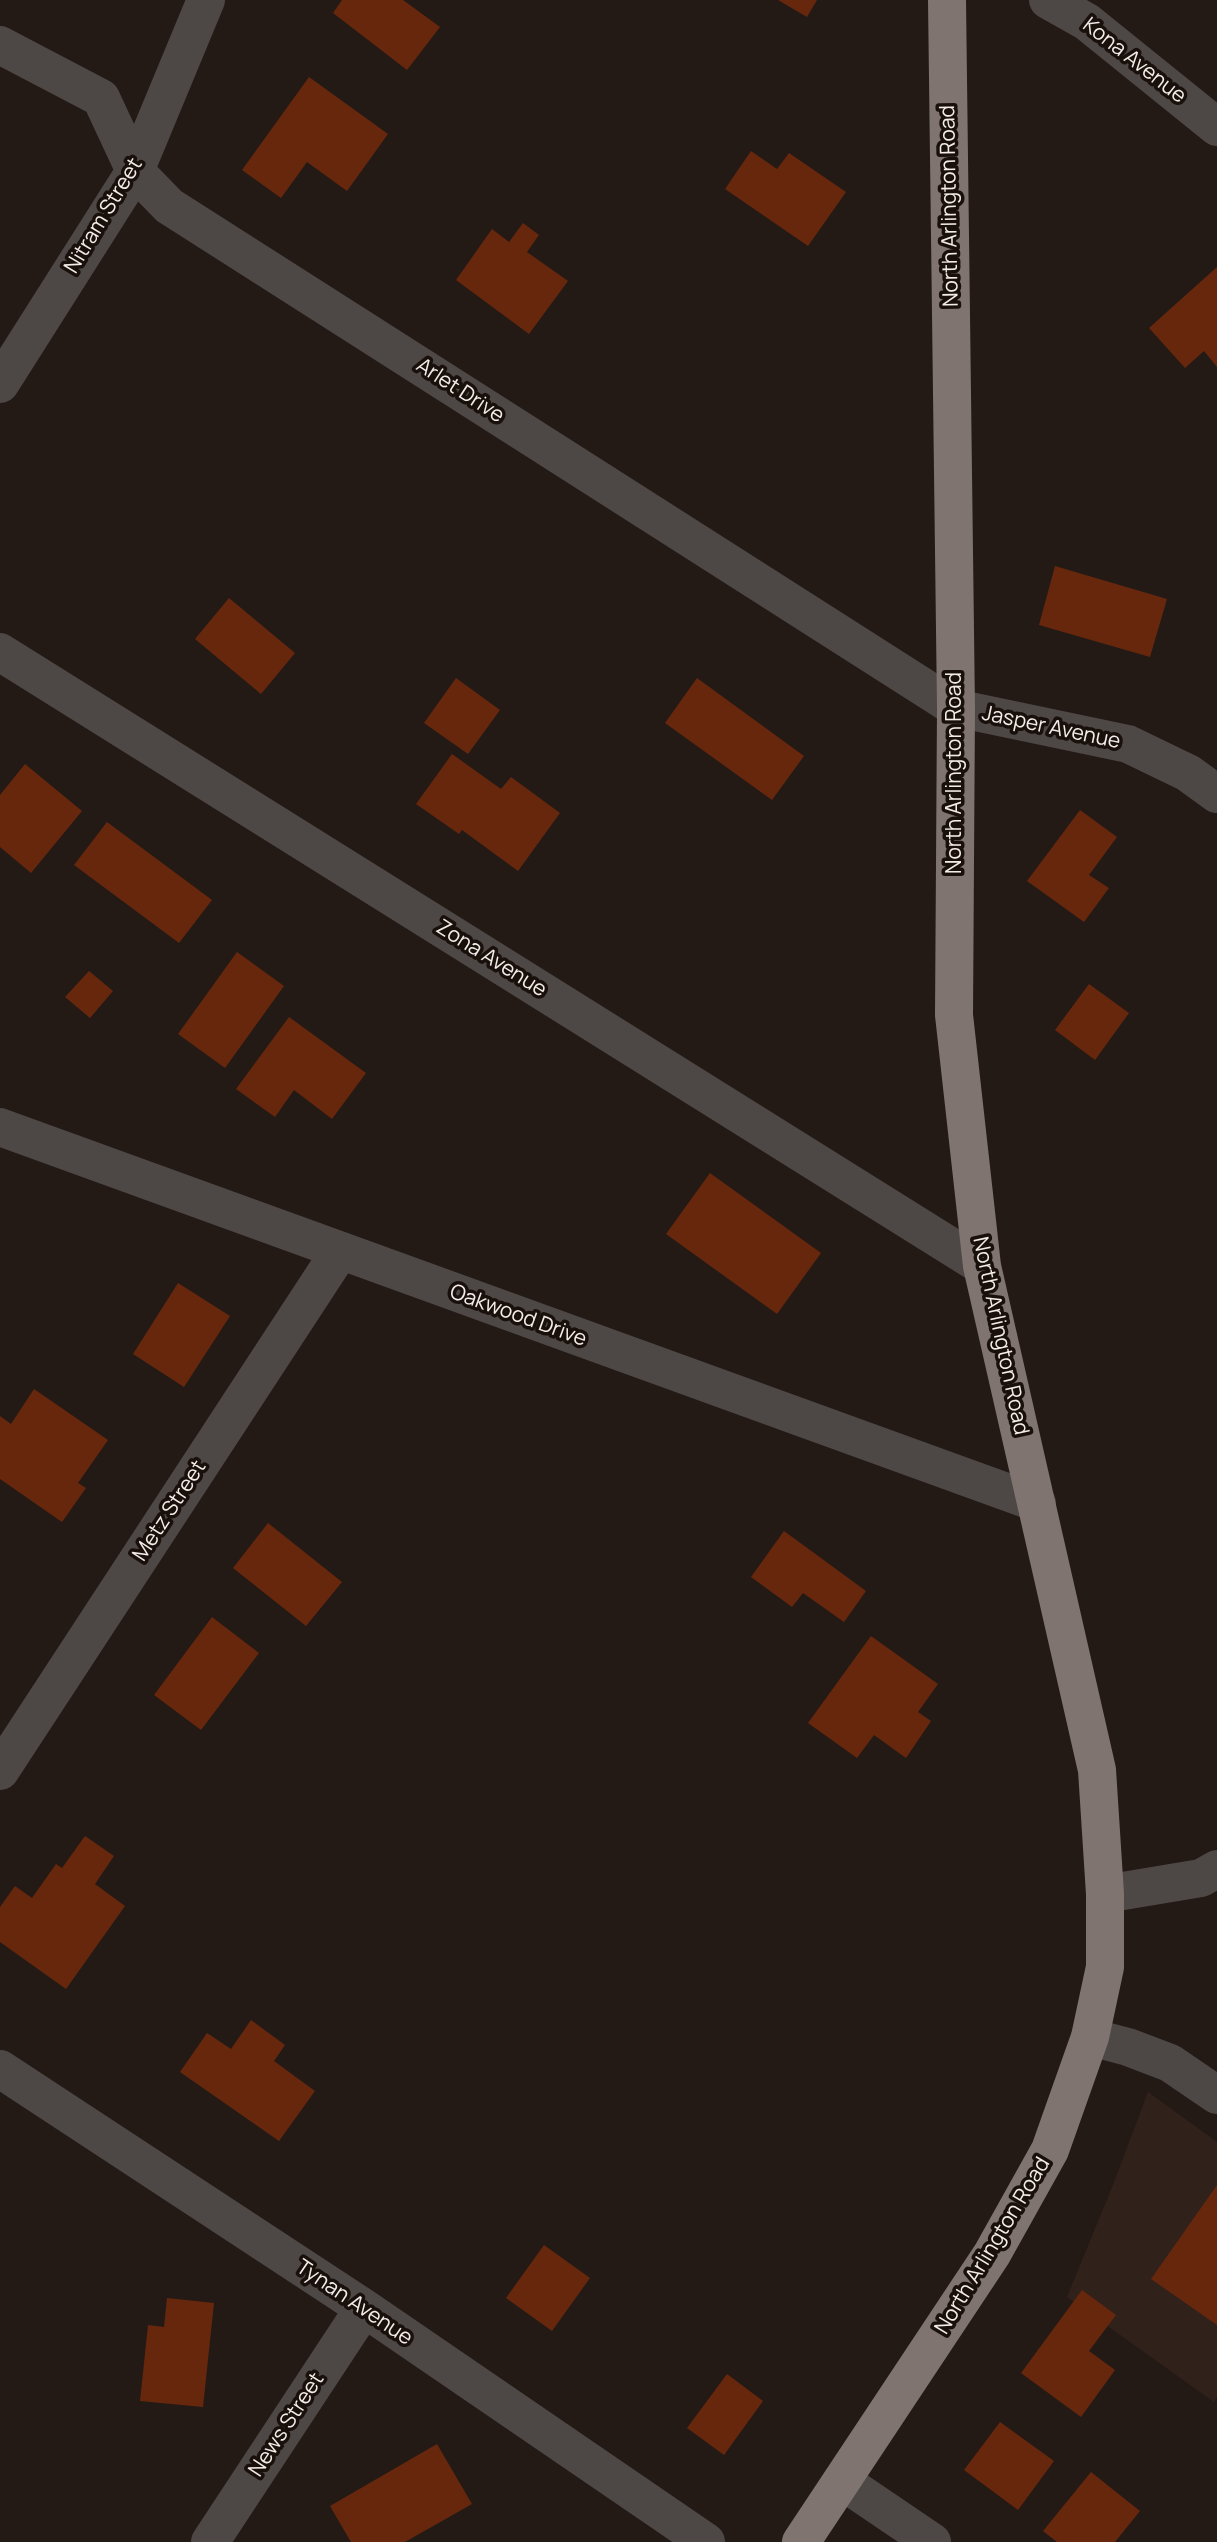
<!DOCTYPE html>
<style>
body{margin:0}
canvas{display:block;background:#231915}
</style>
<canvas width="1217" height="2542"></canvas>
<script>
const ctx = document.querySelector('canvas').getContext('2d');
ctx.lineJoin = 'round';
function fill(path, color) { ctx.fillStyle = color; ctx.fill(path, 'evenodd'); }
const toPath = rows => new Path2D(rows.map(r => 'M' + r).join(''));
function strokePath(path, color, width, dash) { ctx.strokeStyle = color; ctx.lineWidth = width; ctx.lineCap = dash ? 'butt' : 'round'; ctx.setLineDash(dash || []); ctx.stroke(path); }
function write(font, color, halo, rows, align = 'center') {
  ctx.font = font + ' Manrope,sans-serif'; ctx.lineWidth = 7; ctx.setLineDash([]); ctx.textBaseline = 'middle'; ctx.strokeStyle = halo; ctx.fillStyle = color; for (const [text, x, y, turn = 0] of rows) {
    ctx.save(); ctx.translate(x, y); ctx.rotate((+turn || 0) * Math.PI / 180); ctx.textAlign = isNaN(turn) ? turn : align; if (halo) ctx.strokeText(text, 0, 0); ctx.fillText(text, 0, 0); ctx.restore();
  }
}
const built = toPath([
 [1148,2092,1217,2142,1217,2397,1214,2402,1067,2297,1113,2185]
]);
const building = toPath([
 [342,0,403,0,440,27,407,70,333,13],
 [778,0,817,0,807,17],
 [309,77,388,134,347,191,307,162,281,198,242,170],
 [751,151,777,169,789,153,846,192,808,246,725,189],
 [523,223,539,235,527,252,568,281,529,334,456,280,492,229,509,242],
 [1217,267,1217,367,1204,351,1185,368,1149,328],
 [1055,566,1167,599,1150,657,1039,625],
 [229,598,295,653,261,694,195,639],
 [456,678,500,710,468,754,424,723],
 [697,678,804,756,772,800,665,723],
 [452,754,501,789,511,777,560,813,518,871,462,830,459,834,416,804],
 [25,764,82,811,31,873,0,847,0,795],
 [1080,810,1117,837,1089,875,1109,888,1084,922,1027,881],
 [107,822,212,900,179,943,74,865],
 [237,952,284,986,225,1068,178,1034],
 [89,971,113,991,90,1018,65,997],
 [1089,984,1129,1013,1095,1060,1055,1030],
 [289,1017,366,1073,332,1119,294,1090,275,1117,236,1089],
 [710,1173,821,1253,777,1314,666,1234],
 [178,1283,230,1316,184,1387,133,1354],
 [34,1389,108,1440,78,1483,86,1488,62,1522,0,1479,0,1416,11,1424],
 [268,1523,342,1582,306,1626,233,1568],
 [784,1531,866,1591,844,1622,803,1593,792,1607,751,1577],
 [212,1617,259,1653,201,1730,154,1695],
 [871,1636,938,1684,918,1712,931,1721,906,1758,874,1735,857,1758,808,1723],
 [85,1836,114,1856,95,1884,125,1906,66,1989,0,1942,0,1907,15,1886,32,1898,56,1864,62,1868],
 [251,2020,285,2045,274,2061,315,2091,279,2141,180,2072,207,2033,231,2049],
 [1217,2185,1217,2325,1151,2279],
 [544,2245,590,2278,552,2331,506,2298],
 [1082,2290,1116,2315,1089,2351,1115,2370,1081,2417,1021,2373],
 [167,2298,214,2303,203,2407,140,2401,148,2325,164,2327],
 [727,2374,763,2401,724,2455,687,2428],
 [1000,2422,1054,2461,1018,2510,964,2470],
 [437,2444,472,2504,405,2542,351,2542,330,2506],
 [1091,2472,1140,2511,1115,2542,1057,2542,1043,2531]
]);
const minor = toPath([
 [1048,0,1087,22,1217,127],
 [0,45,101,98,135,171,169,206,956,708,1128,744,1188,773,1217,794],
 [0,384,135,171,206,0],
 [0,652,982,1266],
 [0,1127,1037,1503],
 [0,1771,340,1251],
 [1105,1894,1201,1878,1217,1869],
 [1090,2037,1128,2047,1170,2063,1217,2095],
 [0,2069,364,2308,706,2542],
 [842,2481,932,2542],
 [210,2542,364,2308]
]);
const major = toPath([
 [801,2542,992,2254,1050,2150,1090,2037,1105,1967,1105,1894,1097,1770,982,1266,954,1015,956,708,947,0]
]);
const streetNames = [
 ["Kona Avenue",1134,61,38],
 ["North Arlington Road",950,206,-91],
 ["Nitram Street",104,216,-59],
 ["Arlet Drive",460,391,33],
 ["Jasper Avenue",1051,728,12],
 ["North Arlington Road",955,773,-90],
 ["Zona Avenue",491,959,32],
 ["Oakwood Drive",518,1316,20],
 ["North Arlington Road",1000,1336,78],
 ["Metz Street",170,1511,-57],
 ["North Arlington Road",993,2246,-59],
 ["Tynan Avenue",354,2303,34],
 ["News Street",287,2425,-57]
];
fill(built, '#31211b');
fill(building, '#67270d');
strokePath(minor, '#4d4846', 38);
strokePath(major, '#7f7470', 38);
write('21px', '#f3ece9', '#19100c', streetNames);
</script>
